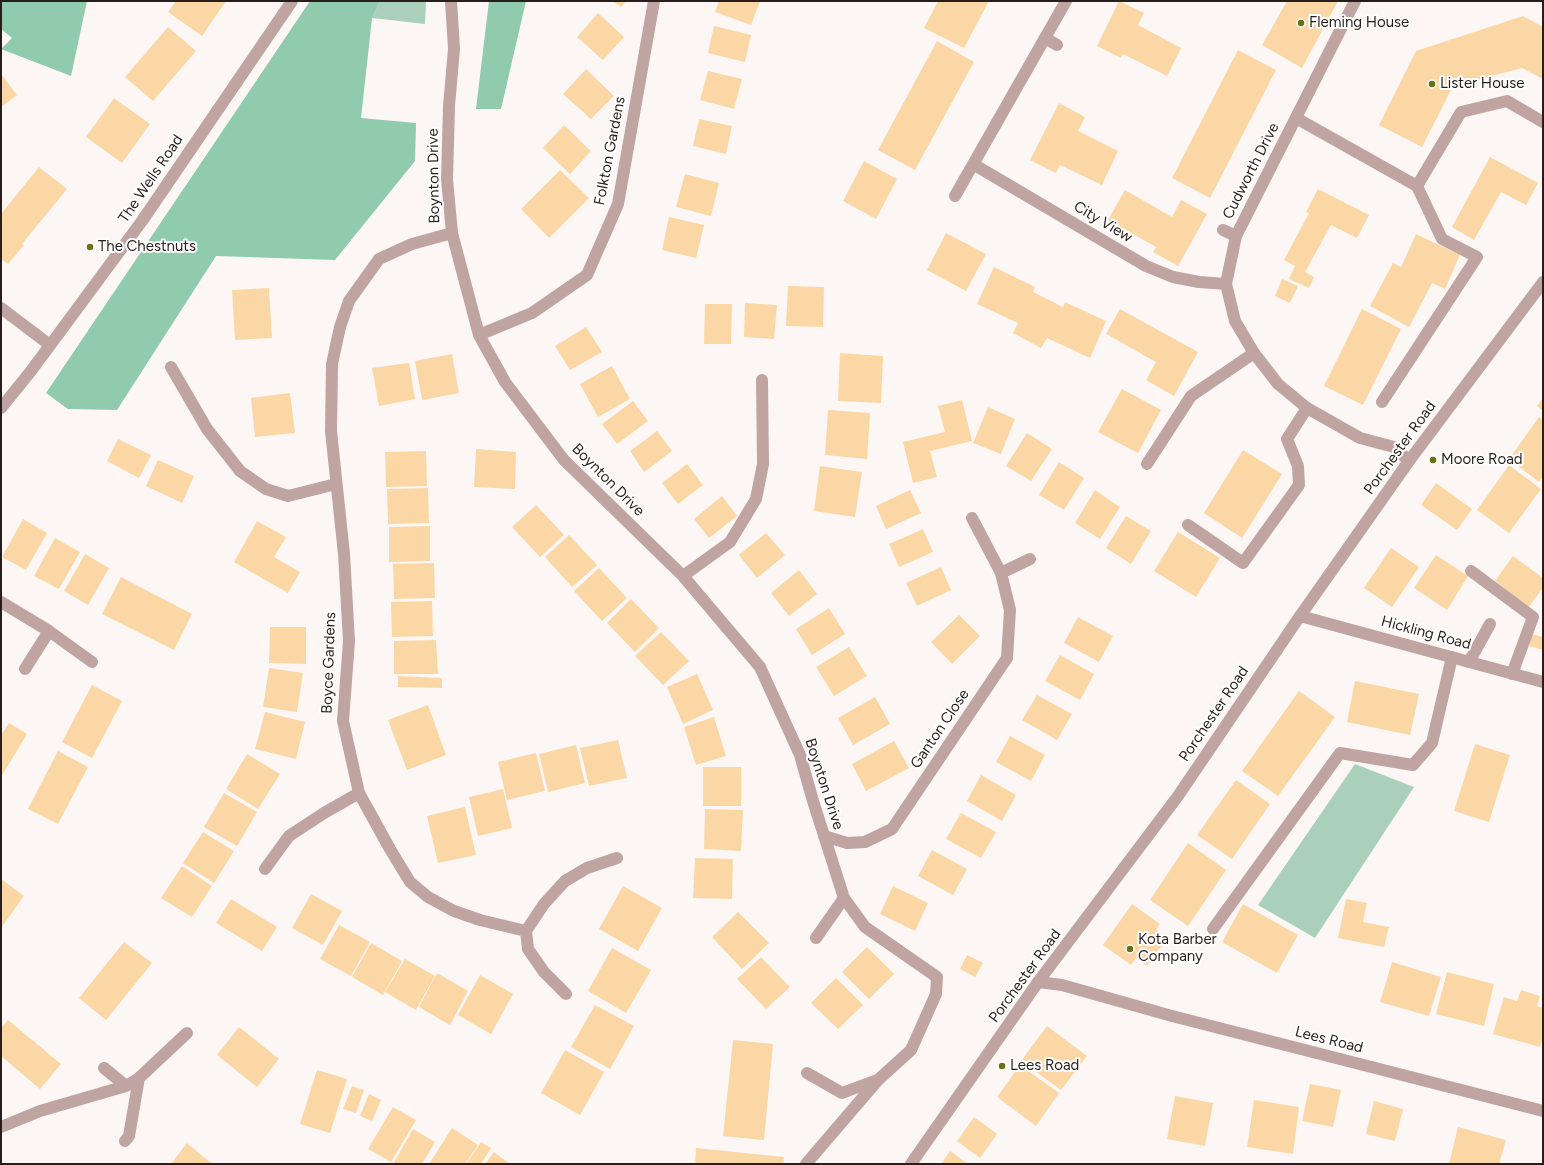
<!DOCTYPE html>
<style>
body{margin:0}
#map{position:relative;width:1544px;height:1165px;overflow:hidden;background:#fcf7f5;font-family:Figtree,sans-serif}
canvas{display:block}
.frame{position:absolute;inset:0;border:2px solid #271e1b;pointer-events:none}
</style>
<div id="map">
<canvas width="1544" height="1165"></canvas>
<div class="frame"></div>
</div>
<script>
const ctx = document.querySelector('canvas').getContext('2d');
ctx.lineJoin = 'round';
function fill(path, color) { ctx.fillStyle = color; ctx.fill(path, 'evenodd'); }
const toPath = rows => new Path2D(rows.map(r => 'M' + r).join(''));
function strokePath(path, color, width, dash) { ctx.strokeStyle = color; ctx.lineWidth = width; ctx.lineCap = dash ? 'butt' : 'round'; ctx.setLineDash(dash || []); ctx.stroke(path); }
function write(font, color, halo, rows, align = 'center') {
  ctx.font = font + ' Figtree,sans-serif'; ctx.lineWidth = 4; ctx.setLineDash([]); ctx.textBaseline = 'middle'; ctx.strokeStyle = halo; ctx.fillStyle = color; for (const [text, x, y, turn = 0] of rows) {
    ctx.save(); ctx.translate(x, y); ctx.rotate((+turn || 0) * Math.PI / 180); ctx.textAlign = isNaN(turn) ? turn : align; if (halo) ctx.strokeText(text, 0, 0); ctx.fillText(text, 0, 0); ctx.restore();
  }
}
const green = toPath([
 [380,1,426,1,425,24,372,18],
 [1355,764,1414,787,1315,938,1258,905]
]);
const forest = toPath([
 [1,1,87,1,71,76,1,49,12,38,1,29],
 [310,1,380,1,372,18,361,118,416,123,415,161,335,260,216,256,117,410,68,409,46,393],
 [489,1,526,1,501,109,476,109]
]);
const building = toPath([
 [176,1,226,1,202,36,168,12],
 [613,1,626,1,621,7],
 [719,1,760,1,751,25,715,12],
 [938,1,989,1,964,48,924,28],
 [1119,1,1144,13,1138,25,1181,48,1167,76,1123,54,1121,58,1097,46],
 [1287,1,1338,1,1302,68,1262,45],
 [598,13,624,37,603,60,577,37],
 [1523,16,1543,27,1543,79,1522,68,1453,86,1422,147,1379,125,1416,51],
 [714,26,751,35,745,62,708,53],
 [168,27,196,51,153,101,125,77],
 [937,41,974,62,915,170,878,150],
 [1238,50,1276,70,1210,198,1172,178],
 [586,69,614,96,591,119,563,94],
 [708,71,742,79,734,109,700,100],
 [1,74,17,95,1,107],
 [114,98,150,124,122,163,86,137],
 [1059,103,1085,117,1078,131,1118,151,1102,185,1060,165,1056,173,1030,160],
 [699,119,732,126,726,154,693,146],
 [564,125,591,151,570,174,543,148],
 [1490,157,1538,183,1526,205,1501,192,1474,240,1452,227],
 [864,161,897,179,876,219,843,201],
 [39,167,67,189,22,244,24,245,8,264,1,259,1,214],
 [560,170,589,198,549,238,521,209],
 [685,174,719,183,711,216,676,207],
 [1318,189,1369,215,1357,238,1331,225,1305,272,1314,277,1309,288,1289,279,1295,266,1284,260,1309,213,1306,212],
 [1125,190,1172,217,1181,200,1207,214,1178,266,1153,252,1156,247,1108,220],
 [669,217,704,225,696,258,662,250],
 [946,233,986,254,966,291,927,270],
 [1416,234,1460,255,1445,289,1432,283,1409,327,1370,306,1393,263,1401,267],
 [994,267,1035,287,1033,292,1063,307,1065,302,1106,321,1090,358,1047,338,1041,348,1013,333,1018,323,977,304],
 [1282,279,1298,286,1290,303,1275,296],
 [788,286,824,287,823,327,786,326],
 [269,288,272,338,235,340,232,290],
 [745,303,777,305,774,339,744,337],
 [705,304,732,304,731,344,704,344],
 [1120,309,1198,352,1174,396,1146,380,1156,362,1106,334],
 [1362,309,1401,329,1363,405,1324,386],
 [586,327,602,352,570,370,555,346],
 [840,353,883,356,881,403,838,401],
 [452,354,459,393,422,400,415,361],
 [409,363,415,399,379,406,372,368],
 [612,366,630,399,598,417,580,384],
 [1122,389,1161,410,1138,453,1098,432],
 [290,393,295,433,255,437,251,398],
 [1543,398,1543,411,1537,406],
 [962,400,972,441,930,451,937,477,913,483,903,442,945,432,938,406],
 [633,401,648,421,617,444,602,424],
 [988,407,1015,419,1001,454,973,443],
 [828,410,870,413,867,459,825,455],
 [1539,417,1543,420,1543,477,1539,482,1509,459],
 [657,431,672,451,644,472,630,451],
 [1027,433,1052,449,1031,481,1006,466],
 [118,439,151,455,139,478,107,461],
 [476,449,516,452,515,489,474,487],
 [1243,450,1282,474,1242,538,1204,513],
 [426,451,427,486,386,487,385,452],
 [158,460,194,476,182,503,146,486],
 [1059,462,1084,478,1064,510,1039,495],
 [687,464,703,485,678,504,662,483],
 [1509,465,1541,489,1509,533,1477,510],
 [820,466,862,472,855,517,814,511],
 [1436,483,1472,509,1457,530,1421,505],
 [428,488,429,523,388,524,387,489],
 [910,490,921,513,886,529,876,506],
 [1095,490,1120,507,1100,539,1075,523],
 [722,496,737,516,709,538,694,519],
 [536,505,564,535,540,557,512,527],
 [1126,516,1151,531,1131,564,1106,548],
 [23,519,47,533,26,570,2,557],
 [257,521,286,537,274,557,300,572,288,593,234,562],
 [430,526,430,561,389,562,389,527],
 [923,529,933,552,899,567,889,544],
 [1178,532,1220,558,1196,597,1154,571],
 [766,533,785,555,757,578,739,555],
 [569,535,597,565,572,587,545,557],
 [55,538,80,552,59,589,34,576],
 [1391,548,1419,567,1392,607,1364,588],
 [85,554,109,568,88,605,64,591],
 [1436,555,1468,576,1447,610,1414,588],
 [1513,556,1543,578,1543,587,1529,607,1495,581],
 [434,563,435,598,394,599,393,564],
 [941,567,951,590,917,606,906,583],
 [599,568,627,598,602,621,574,591],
 [799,570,817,594,789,616,771,593],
 [121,577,192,614,174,650,102,614],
 [631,599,659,628,635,652,607,623],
 [432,601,433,636,392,637,391,602],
 [829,608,845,634,812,655,796,629],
 [959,615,980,636,952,664,931,642],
 [1078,617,1113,636,1099,662,1064,643],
 [270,627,306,627,306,664,269,663],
 [661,632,689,661,663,685,635,656],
 [1532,634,1543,637,1543,650,1529,646],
 [436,640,438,674,394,674,394,641],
 [849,647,867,676,834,696,816,667],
 [1060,655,1094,674,1080,700,1045,681],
 [269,668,303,673,297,712,263,707],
 [697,674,713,710,683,724,667,687],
 [398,676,442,678,442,688,398,687],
 [1355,681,1419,694,1410,735,1347,722],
 [92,685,122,701,92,758,62,742],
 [1299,691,1335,717,1278,796,1242,771],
 [1037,695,1072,714,1057,740,1022,720],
 [875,697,890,724,853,745,838,718],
 [428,705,446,755,407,770,388,720],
 [265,712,305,722,296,759,255,749],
 [714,717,726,756,696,765,684,727],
 [9,723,27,734,1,777,1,735],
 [1010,736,1045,755,1031,781,996,762],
 [618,740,627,778,589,786,580,748],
 [894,741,909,768,866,791,852,764],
 [1475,744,1510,755,1489,822,1454,811],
 [576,745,585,783,548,792,539,754],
 [58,751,88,767,58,824,28,809],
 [536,753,545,791,507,800,498,762],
 [247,754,280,774,258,809,226,789],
 [703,767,741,767,741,806,703,806],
 [981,775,1016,795,1002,821,967,801],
 [1236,780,1270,804,1232,859,1197,835],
 [503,789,512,828,478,836,469,797],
 [224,793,257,812,237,846,204,827],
 [465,807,476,855,438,863,427,816],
 [705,809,743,810,741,851,704,849],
 [961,813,996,832,981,858,946,839],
 [203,832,234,851,214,883,183,863],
 [1188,843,1226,870,1188,926,1150,900],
 [932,850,967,869,953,895,918,876],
 [695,858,733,859,732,899,693,898],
 [182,866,212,886,192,917,161,898],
 [1,879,24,896,1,928],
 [623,886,662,908,638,951,599,929],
 [893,886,928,903,915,931,880,914],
 [311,894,342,911,323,945,292,928],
 [231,899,277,927,262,951,216,923],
 [1346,899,1367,903,1363,922,1389,927,1384,947,1338,938],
 [1132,904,1160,924,1156,930,1167,938,1147,966,1136,958,1131,965,1103,945],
 [1243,904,1298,935,1277,973,1222,942],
 [738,912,769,943,742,969,712,937],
 [339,925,370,942,351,976,320,959],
 [124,942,152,963,106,1020,79,998],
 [371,943,402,961,383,995,352,977],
 [867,947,894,974,869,999,842,972],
 [612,948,651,970,626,1013,588,991],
 [967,955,983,963,975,977,960,969],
 [761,957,790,987,766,1009,737,979],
 [405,959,435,976,416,1010,385,992],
 [1392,962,1441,977,1429,1016,1380,1002],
 [1447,972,1494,984,1484,1026,1436,1014],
 [437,973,468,991,450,1025,419,1007],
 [480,975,513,994,491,1034,458,1015],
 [836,978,863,1005,838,1029,811,1003],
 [1521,990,1540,996,1537,1006,1543,1008,1543,1036,1540,1047,1493,1034,1504,997,1517,1001],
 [595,1005,634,1026,610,1069,571,1047],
 [8,1020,61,1064,40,1089,1,1056,1,1028],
 [1047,1026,1087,1056,1061,1090,1021,1061],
 [239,1027,279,1059,257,1087,217,1055],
 [733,1040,773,1044,764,1140,723,1136],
 [565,1050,604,1072,580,1115,541,1093],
 [1020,1065,1059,1093,1036,1126,997,1097],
 [317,1070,347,1079,330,1133,300,1124],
 [1310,1084,1341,1090,1333,1127,1302,1121],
 [352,1086,364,1090,356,1113,343,1109],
 [369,1094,381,1100,372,1121,360,1116],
 [1175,1096,1213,1103,1205,1146,1167,1139],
 [1254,1100,1299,1107,1293,1154,1247,1147],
 [1374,1101,1403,1109,1395,1141,1366,1134],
 [393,1107,416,1120,391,1162,368,1149],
 [974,1117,997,1134,980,1158,957,1141],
 [1458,1127,1506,1140,1499,1164,1449,1164],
 [452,1128,478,1145,465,1164,429,1164],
 [413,1129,435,1142,422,1164,393,1164],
 [481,1142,491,1148,481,1164,468,1164,467,1163],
 [187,1143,201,1155,213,1164,171,1164],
 [696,1148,784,1157,783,1164,695,1164],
 [950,1151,968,1164,941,1164],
 [494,1152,510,1164,485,1164]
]);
const service = toPath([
 [1045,38,1057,45],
 [1223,230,1236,236],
 [1382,402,1477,257,1442,239,1417,186],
 [1147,464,1191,396,1254,353],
 [1188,525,1243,563,1299,485,1298,466,1287,439,1307,408],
 [1471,571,1533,617,1512,674],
 [1469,662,1490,624],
 [1213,929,1340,753,1413,765,1432,743,1452,657],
 [104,1068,126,1086],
 [807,1073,842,1093,877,1080],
 [125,1141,129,1136,139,1078,187,1033],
 [806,1164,878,1080,911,1050,936,994,937,977,865,927,844,898]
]);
const minor = toPath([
 [451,1,454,49,449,106,447,179,452,233,479,335,505,382,564,460,683,576,760,667,800,755,813,801,844,898,816,938],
 [1355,1,1236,236,1226,284,1235,321,1254,353,1278,384,1307,408,1360,438,1394,447,1409,461],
 [1296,118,1417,186,1461,112,1507,101,1543,122],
 [973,164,1146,266,1173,277,1199,282,1226,284],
 [955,196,1066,1],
 [452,233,412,244,379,259,349,301,340,327,332,364,331,431,344,554,349,641,343,721,359,793,390,849,410,882,428,897,454,911,480,920,526,931,528,949,544,972,566,994],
 [1,308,50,345],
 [479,335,532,313,587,275,618,204,654,1],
 [171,367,207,429,240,471,266,489,288,496,336,484],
 [1001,573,1030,559],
 [683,576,730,542,756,499,763,464,762,380],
 [1,602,49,631,92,662],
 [1300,616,1543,682],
 [25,669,49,631],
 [824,836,847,843,865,842,892,829,1007,658,1010,610,1001,573,972,518],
 [265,869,289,836,324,813,359,793],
 [526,931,544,904,565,881,587,868,617,858],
 [1038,982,1062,985,1172,1016,1543,1111],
 [1,1127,40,1111,126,1086,139,1078]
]);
const tertiary = toPath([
 [1,408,31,371,142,221,292,1],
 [911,1164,1038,982,1178,796,1300,616,1409,461,1543,282]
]);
const markers = [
 [1301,23,4,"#697017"],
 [1432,84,4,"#697017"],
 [90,247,4,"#697017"],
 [1433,460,4,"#697017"],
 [1130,949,4,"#697017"],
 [1002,1066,4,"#697017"]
];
const poiNames = [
 ["Fleming House",1309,23],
 ["Lister House",1440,84],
 ["The Chestnuts",98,247],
 ["Moore Road",1441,460],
 ["Kota Barber",1138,940],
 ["Company",1138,957],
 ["Lees Road",1010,1066]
];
const streetNames = [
 ["Folkton Gardens",610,151,-79],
 ["Cudworth Drive",1251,171,-63],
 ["Boynton Drive",434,176,-91],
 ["The Wells Road",151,179,-56],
 ["City View",1103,222,31],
 ["Porchester Road",1400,448,-54],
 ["Boynton Drive",608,480,45],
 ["Hickling Road",1426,633,15],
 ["Boyce Gardens",329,663,-88],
 ["Porchester Road",1214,714,-56],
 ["Ganton Close",940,729,-56],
 ["Boynton Drive",824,784,72],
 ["Porchester Road",1025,976,-54],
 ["Lees Road",1329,1040,14]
];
fill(green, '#aad0bc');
fill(forest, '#90cbad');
fill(building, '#fbd7a6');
strokePath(service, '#c0a4a2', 12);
strokePath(minor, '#c0a4a2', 12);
strokePath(tertiary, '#c0a4a2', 12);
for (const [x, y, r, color] of markers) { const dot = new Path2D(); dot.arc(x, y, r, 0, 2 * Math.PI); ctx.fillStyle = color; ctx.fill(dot); strokePath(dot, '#fff', 1.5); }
write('15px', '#271e1b', '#fff', poiNames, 'left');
write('15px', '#271e1b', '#fff', streetNames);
</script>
